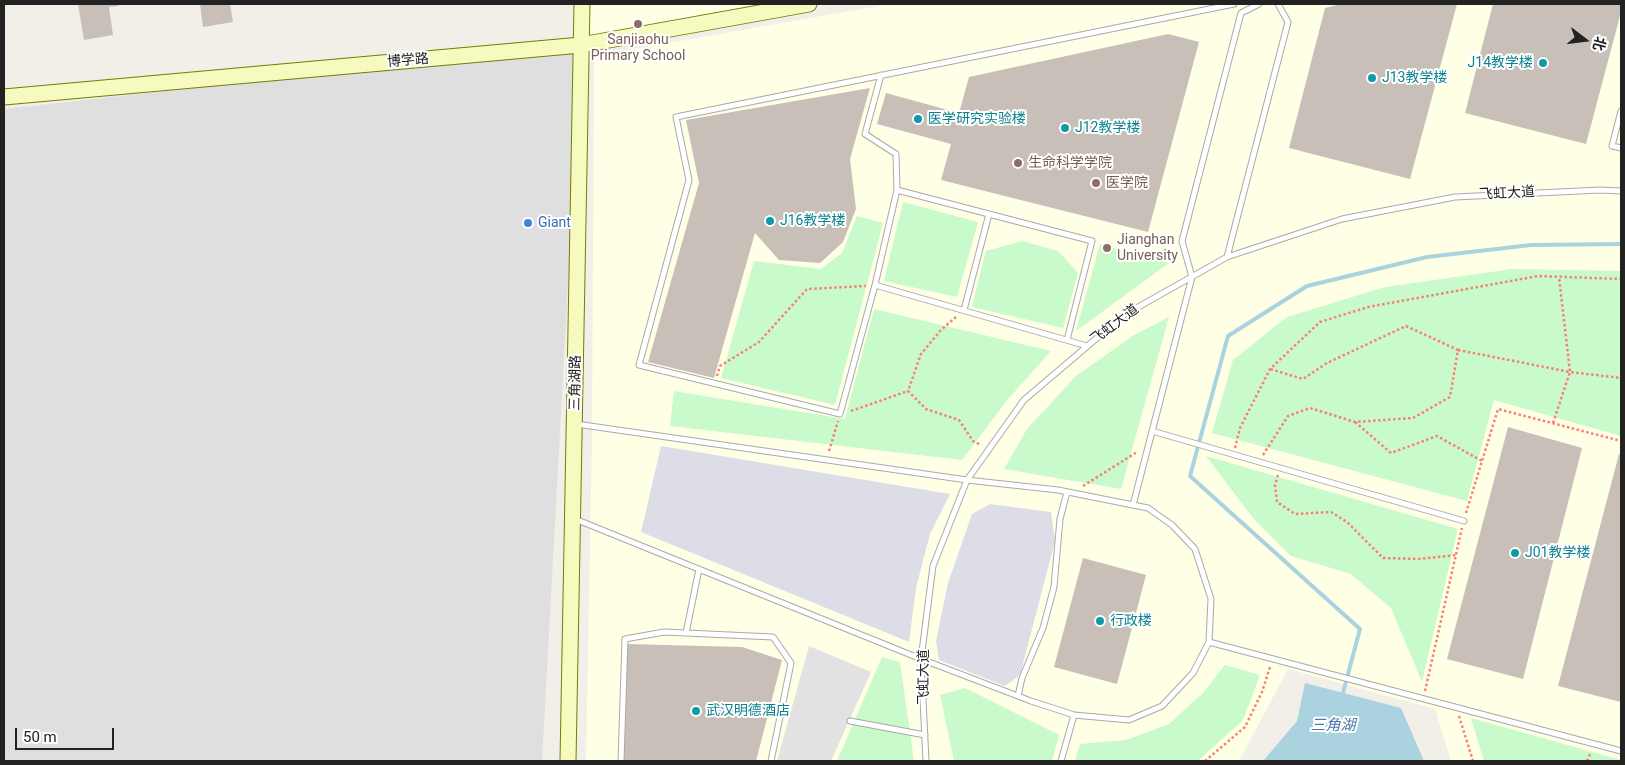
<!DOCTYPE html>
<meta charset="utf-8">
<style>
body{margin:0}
#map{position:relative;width:1625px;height:765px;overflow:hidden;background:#f2efe9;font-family:Roboto,"Noto Sans SC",sans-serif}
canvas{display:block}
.frame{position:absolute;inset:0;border:5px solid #222;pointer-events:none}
.north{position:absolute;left:1560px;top:15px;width:50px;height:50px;-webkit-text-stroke:4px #fff;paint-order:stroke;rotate:105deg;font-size:14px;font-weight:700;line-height:20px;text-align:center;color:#222}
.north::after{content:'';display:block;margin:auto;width:18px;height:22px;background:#222;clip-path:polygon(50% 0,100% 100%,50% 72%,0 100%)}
.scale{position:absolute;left:15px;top:728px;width:99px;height:22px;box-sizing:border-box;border:2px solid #222;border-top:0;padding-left:6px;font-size:15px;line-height:18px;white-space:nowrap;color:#222;-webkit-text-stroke:4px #fff;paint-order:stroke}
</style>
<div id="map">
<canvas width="1625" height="765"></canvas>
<div class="frame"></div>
<div class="north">北</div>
<div class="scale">50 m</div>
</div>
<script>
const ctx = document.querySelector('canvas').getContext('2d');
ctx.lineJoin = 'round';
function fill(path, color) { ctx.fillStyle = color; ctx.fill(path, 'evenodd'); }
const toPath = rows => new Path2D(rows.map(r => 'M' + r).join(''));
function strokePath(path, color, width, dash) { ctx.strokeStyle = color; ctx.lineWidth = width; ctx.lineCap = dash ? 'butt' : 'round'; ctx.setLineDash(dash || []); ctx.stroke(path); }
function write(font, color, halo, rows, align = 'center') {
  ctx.font = font + ' Roboto,"Noto Sans SC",sans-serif'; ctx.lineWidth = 4; ctx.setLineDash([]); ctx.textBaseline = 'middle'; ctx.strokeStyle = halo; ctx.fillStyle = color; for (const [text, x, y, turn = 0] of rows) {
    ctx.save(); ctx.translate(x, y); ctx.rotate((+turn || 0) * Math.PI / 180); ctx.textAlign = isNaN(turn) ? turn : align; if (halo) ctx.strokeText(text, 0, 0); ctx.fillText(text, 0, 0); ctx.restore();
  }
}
const residential = toPath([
 [581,45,542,761,4,761,4,109]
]);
const education = toPath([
 [582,4,809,4,581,45],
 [890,4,1621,4,1621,761,1451,761,1435,709,1288,669,1239,761,586,761,592,439,594,56]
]);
const park = toPath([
 [903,202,978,222,957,297,884,281],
 [857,216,883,223,835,405,721,378,754,261,821,269,842,253],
 [1022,241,1058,251,1078,273,1063,328,972,307,986,251],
 [1100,244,1169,263,1076,331],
 [1512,269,1621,271,1621,436,1494,400,1467,501,1212,433,1233,360,1287,317,1385,287],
 [874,309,1051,351,1008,399,962,460,670,426,674,391,845,419],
 [1169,317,1121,489,1004,469,1027,429,1076,376,1134,335],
 [1206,456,1458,529,1422,682,1391,608,1351,574,1291,556,1253,518],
 [882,657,900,662,914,761,837,761],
 [1225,665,1260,675,1243,720,1198,761,1075,761,1080,744,1126,740,1169,724,1204,692],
 [965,688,1059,735,1052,761,954,761,940,695],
 [1471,718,1621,760,1621,761,1484,761]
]);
const parking = toPath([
 [809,646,871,672,831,761,777,761]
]);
const plaza = toPath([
 [661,446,950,494,930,534,916,588,909,642,641,532],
 [990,504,1051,512,1055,541,1020,675,1005,686,939,660,936,641,948,583,972,514]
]);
const water = toPath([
 [1305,683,1401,708,1424,761,1263,761,1297,721]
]);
const stream = toPath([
 [1343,693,1360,629,1190,476,1228,336,1307,286,1427,257,1531,245,1621,244]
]);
const building = toPath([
 [78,4,117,4,118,6,109,7,113,35,84,40],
 [200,4,230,4,233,22,203,27],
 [1341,4,1457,4,1410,179,1289,148,1325,8],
 [1493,4,1621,4,1621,12,1586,144,1465,113],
 [1168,34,1199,42,1148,232,941,180,951,144,877,124,886,93,959,113,969,77],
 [870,88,850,159,856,209,843,242,820,263,779,260,755,233,714,378,648,362,699,183,686,120],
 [1508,427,1582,448,1523,679,1447,659],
 [1619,454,1621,455,1621,702,1558,686],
 [1083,558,1146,575,1117,684,1054,667],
 [626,644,742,647,782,660,756,761,623,761]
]);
const path = toPath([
 [956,317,941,330,921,354,908,391,926,409,959,420,973,441,981,445],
 [1458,350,1570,372,1559,277],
 [717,376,720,366,759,342,807,289,866,286],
 [851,411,908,391],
 [1355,422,1391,453,1437,436,1482,461],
 [1553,423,1570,372,1621,378],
 [1235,448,1240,428,1270,369,1320,322,1368,307,1538,276,1621,279],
 [829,451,838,421],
 [1263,455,1288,416,1310,408,1355,422,1413,418,1450,397,1458,350,1406,326,1327,363,1303,379,1270,369],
 [1278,475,1275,485,1277,502,1295,514,1331,512,1347,522,1383,558,1419,559,1456,555],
 [1083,486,1137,452],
 [1466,513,1498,409,1621,441],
 [1425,691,1462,528],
 [1459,716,1473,761],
 [1205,761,1245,727,1262,692,1270,667],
 [1587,761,1591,752]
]);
const lane = toPath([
 [881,75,865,134,896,154,897,190],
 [1621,111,1612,146,1621,148],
 [1227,257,1288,22,1278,4],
 [875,285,897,190,1092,241,1067,340],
 [964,310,989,214],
 [1087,346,875,285,840,414,639,365,689,180,676,117,1234,4],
 [1152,431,1464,521],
 [1133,505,1192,277,1182,241,1241,13,1259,4],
 [575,519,921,659,1031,701,1074,715,1129,720,1162,706,1193,673,1209,642,1211,599,1195,549,1172,525,1148,508,1058,490,967,480,576,424],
 [686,633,699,569],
 [1209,642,1621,751],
 [1018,696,1022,678,1043,628,1054,587,1060,519,1067,492],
 [850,721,925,735],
 [621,761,625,639,664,632,773,637,791,663,771,761],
 [926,761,921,659,933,566,967,480,1024,400,1124,315,1227,257,1342,219,1455,197,1600,190,1621,191],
 [1061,761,1074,715]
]);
const secondary = toPath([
 [4,97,581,45,809,4],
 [568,761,582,4]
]);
const markers = [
 [638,24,5,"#8d6e63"],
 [1543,63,5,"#0f9aa8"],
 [1372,78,5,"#0f9aa8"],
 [918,119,5,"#0f9aa8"],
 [1065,128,5,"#0f9aa8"],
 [1018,163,5,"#8d6e63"],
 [1096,183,5,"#8d6e63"],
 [770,221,5,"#0f9aa8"],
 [528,223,5,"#3f7fe0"],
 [1107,248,5,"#8d6e63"],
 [1515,553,5,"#0f9aa8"],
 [1100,621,5,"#0f9aa8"],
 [696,711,5,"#0f9aa8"]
];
const educationNames = [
 ["Sanjiaohu",638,40,"center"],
 ["Primary School",638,56,"center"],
 ["生命科学学院",1028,163],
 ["医学院",1106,183],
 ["Jianghan",1117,240],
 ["University",1117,256]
];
const streetNames = [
 ["博学路",408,61,-5],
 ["飞虹大道",1507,194,-3],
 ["飞虹大道",1115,325,-37],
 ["三角湖路",576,383,-89],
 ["飞虹大道",924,677,-90]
];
const cultureNames = [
 ["J14教学楼",1533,63,"right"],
 ["J13教学楼",1382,78],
 ["医学研究实验楼",928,119],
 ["J12教学楼",1075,128],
 ["J16教学楼",780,221],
 ["J01教学楼",1525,553],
 ["行政楼",1110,621],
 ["武汉明德酒店",706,711]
];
const shopNames = [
 ["Giant",538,223]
];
const waterNames = [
 ["三角湖",1333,726]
];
fill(residential, '#e0dfdf');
fill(education, '#ffffe5');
fill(park, '#c8facc');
fill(parking, '#e2e2e2');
fill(plaza, '#dddde8');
fill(water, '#aad3df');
strokePath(stream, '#aad3df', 4);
fill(building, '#c7bfb8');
strokePath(lane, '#a9a9a9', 7);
strokePath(secondary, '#707d05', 17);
strokePath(path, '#fa8072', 2.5, [2.5, 2.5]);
strokePath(lane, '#fff', 5);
strokePath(secondary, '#f7fabf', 15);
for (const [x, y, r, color] of markers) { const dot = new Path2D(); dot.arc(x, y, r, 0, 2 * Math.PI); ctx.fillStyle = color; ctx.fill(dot); strokePath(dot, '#fff', 2); }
write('14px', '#785e54', '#fff', educationNames, 'left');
write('14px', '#222', '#fff', streetNames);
write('14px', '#0d838f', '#fff', cultureNames, 'left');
write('14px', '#366cbe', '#fff', shopNames, 'left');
write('italic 15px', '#4a7aab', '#fff', waterNames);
</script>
